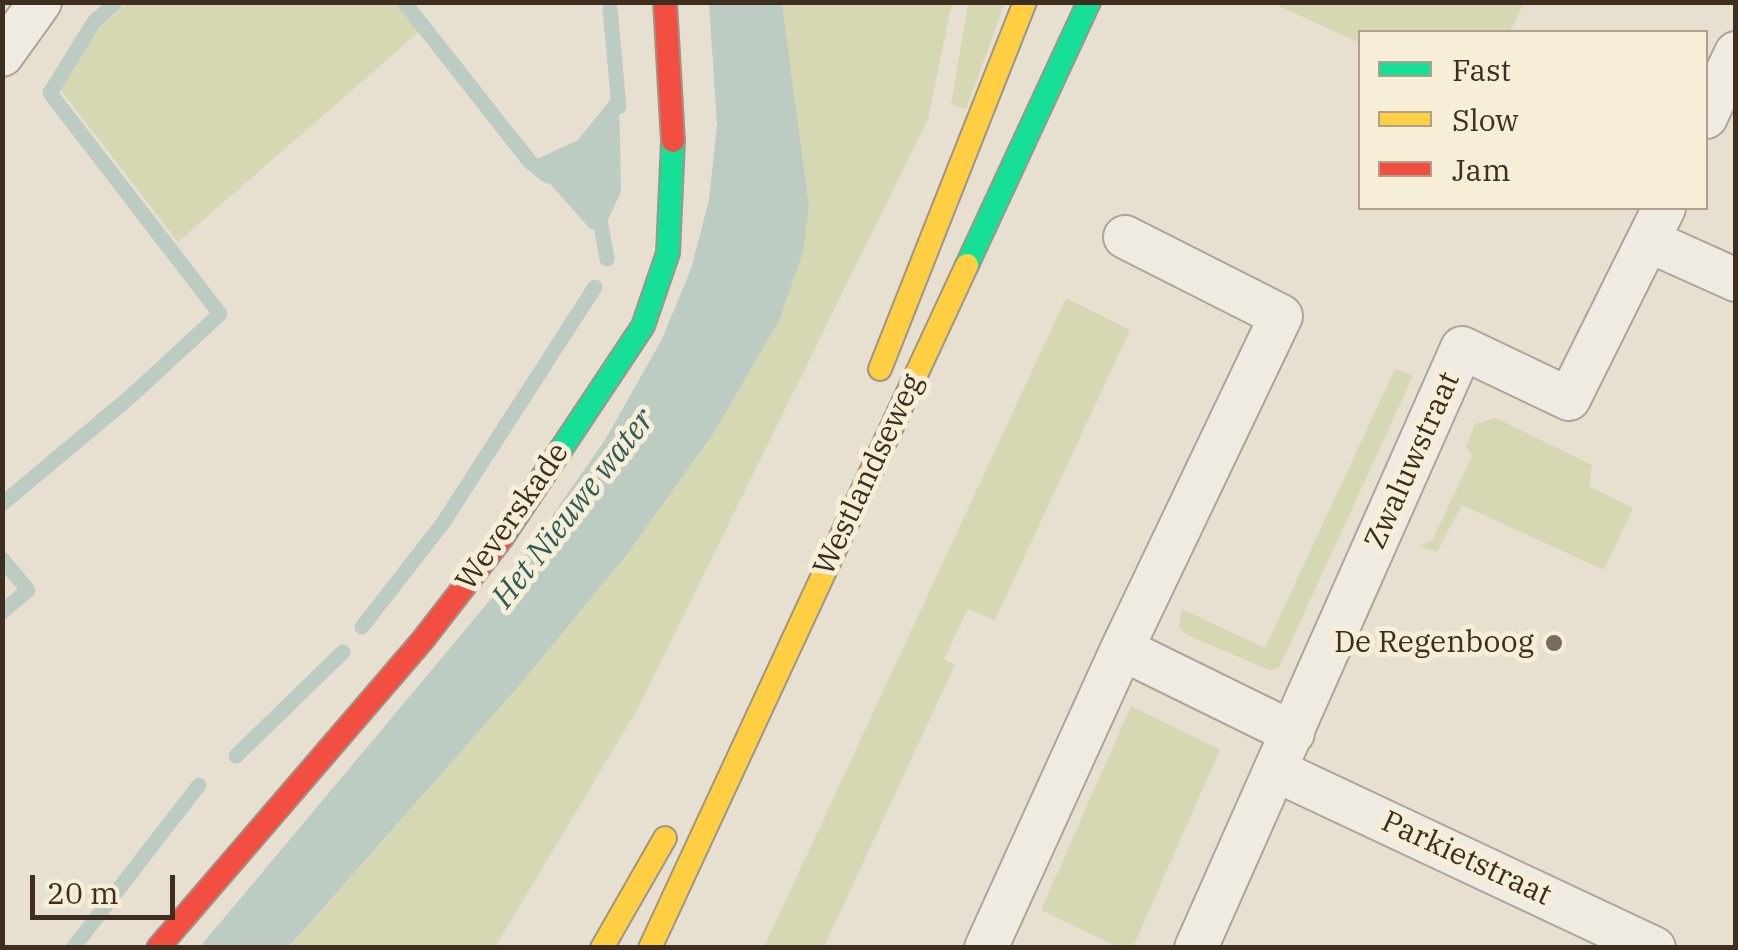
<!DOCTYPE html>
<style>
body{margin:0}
#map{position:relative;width:1738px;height:950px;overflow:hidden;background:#e7e0d1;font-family:"IBM Plex Serif",serif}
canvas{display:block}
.frame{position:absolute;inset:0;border:5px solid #3d2e20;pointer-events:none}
.legend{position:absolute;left:1358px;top:30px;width:350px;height:180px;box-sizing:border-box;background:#f7eed8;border:2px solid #ada18e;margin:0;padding:12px 18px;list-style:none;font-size:30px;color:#3d2e20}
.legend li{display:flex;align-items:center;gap:20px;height:50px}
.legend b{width:50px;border:2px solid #ada18e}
.scale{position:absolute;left:30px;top:875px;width:145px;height:45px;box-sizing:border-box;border:5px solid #3d2e20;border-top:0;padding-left:12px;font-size:30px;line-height:35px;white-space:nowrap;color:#3d2e20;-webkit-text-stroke:8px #f7eed8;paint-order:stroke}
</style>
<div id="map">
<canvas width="1738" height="950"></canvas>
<div class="frame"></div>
<ul class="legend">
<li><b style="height:12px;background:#16e098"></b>Fast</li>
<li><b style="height:12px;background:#ffcf43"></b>Slow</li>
<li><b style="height:12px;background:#f24e42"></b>Jam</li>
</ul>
<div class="scale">20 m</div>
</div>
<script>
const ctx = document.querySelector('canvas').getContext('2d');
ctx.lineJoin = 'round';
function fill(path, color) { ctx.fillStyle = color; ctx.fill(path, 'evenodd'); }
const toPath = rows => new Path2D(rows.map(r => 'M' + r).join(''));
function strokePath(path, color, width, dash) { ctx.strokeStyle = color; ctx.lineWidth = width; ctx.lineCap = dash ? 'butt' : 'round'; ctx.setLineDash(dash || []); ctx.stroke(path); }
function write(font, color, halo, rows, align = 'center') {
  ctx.font = font + ' "IBM Plex Serif",serif'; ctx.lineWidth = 10; ctx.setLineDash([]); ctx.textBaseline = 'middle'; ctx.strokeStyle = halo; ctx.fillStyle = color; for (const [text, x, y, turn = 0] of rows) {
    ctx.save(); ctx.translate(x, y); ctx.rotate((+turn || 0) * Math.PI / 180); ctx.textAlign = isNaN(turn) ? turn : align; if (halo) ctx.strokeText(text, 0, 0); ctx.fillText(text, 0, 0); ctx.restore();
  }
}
const green = toPath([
 [128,3,398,3,421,30,178,242,59,88,102,25],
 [782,3,952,3,928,119,637,710,495,947,289,948,518,687,625,557,715,431,779,321,809,206],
 [968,3,1005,3,966,109,951,104],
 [1272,3,1524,3,1510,32,1360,32,1360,43],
 [1066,298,1130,330,995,620,968,609,944,659,955,665,824,947,764,947],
 [1395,369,1413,376,1279,668,1269,670,1187,635,1179,628,1182,609,1265,648],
 [1496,418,1592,465,1589,486,1633,508,1604,570,1462,505,1437,552,1419,546,1432,541,1472,456,1466,447,1475,424],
 [1131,706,1220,750,1133,947,1120,948,1041,910]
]);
const water = toPath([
 [709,3,782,3,809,206,803,252,779,321,715,431,625,557,518,687,289,947,199,948,511,575,605,440,662,339,691,269,709,200,717,125],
 [619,89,621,192,603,230,590,229,531,162,578,140]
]);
const stream = toPath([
 [404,2,530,162,548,176],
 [610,9,619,107],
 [599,214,607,259],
 [2,504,130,397,220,314,50,93,94,22,116,2],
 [2,559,28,590,2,612],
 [362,627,443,523,595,287],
 [236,756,343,652],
 [73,948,199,785]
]);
const street = toPath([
 [2,55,40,2],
 [1706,117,1736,53],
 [1649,241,1736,280],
 [1122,649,1293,733],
 [1277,771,1654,948],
 [986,948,1122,649,1281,316,1125,237],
 [1196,948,1462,348,1569,399,1664,208]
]);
const fast = toPath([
 [967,265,1089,2],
 [502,538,643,326,668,253,673,141]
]);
const slow = toPath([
 [880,369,1025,2],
 [602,948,665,838],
 [650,948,967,265]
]);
const jam = toPath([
 [665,2,673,141],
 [158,948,422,641,502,538]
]);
const markers = [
 [1554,643,10,"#786c5e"]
];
const streetNames = [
 ["Zwaluwstraat",1413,461,-66],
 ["Westlandseweg",869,475,-65],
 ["Weverskade",513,517,-55],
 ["Parkietstraat",1466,859,25]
];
const poiNames = [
 ["De Regenboog",1534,643]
];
const waterNames = [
 ["Het Nieuwe water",574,509,-52]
];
fill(green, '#d6d7b3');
fill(water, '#bcccc2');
strokePath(stream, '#bcccc2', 15);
strokePath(street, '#ada599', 46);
strokePath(fast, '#9c958a', 26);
strokePath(slow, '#9c958a', 26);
strokePath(jam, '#9c958a', 26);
strokePath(street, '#efebe3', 42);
strokePath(fast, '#16e098', 22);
strokePath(slow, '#ffcf43', 22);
strokePath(jam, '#f24e42', 22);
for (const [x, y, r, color] of markers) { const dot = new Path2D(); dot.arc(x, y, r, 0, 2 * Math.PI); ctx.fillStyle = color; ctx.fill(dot); strokePath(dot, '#f7eed8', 4); }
write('30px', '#3d2e20', '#f7eed8', streetNames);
write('30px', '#3d2e20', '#f7eed8', poiNames, 'right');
write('italic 32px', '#2f5d5a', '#f7eed8', waterNames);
</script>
